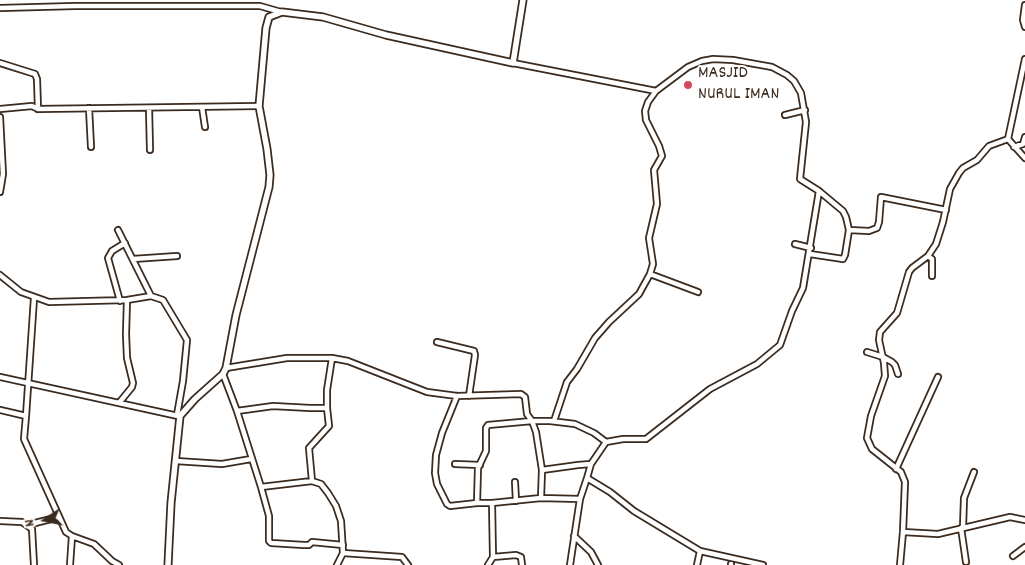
<!DOCTYPE html>
<style>
body{margin:0}
#map{position:relative;width:1025px;height:565px;overflow:hidden;background:#fff;font-family:Dekko,sans-serif}
canvas{display:block}
.north{position:absolute;left:20px;top:495px;width:50px;height:50px;-webkit-text-stroke:4px #fff;paint-order:stroke;rotate:259deg;font-size:14px;font-weight:700;line-height:20px;text-align:center;color:#3b2a1e}
.north::after{content:'';display:block;margin:auto;width:18px;height:22px;background:#3b2a1e;clip-path:polygon(50% 0,100% 100%,50% 72%,0 100%)}
</style>
<div id="map">
<canvas width="1025" height="565"></canvas>
<div class="north">N</div>
</div>
<script>
const ctx = document.querySelector('canvas').getContext('2d');
ctx.lineJoin = 'round';
const toPath = rows => new Path2D(rows.map(r => 'M' + r).join(''));
function strokePath(path, color, width, dash) { ctx.strokeStyle = color; ctx.lineWidth = width; ctx.lineCap = dash ? 'butt' : 'round'; ctx.setLineDash(dash || []); ctx.stroke(path); }
function write(font, color, halo, rows, align = 'center') {
  ctx.font = font + ' Dekko,sans-serif'; ctx.lineWidth = 4; ctx.setLineDash([]); ctx.textBaseline = 'middle'; ctx.strokeStyle = halo; ctx.fillStyle = color; for (const [text, x, y, turn = 0] of rows) {
    ctx.save(); ctx.translate(x, y); ctx.rotate((+turn || 0) * Math.PI / 180); ctx.textAlign = isNaN(turn) ? turn : align; if (halo) ctx.strokeText(text, 0, 0); ctx.fillText(text, 0, 0); ctx.restore();
  }
}
const street = toPath([
 [1025,5,1023,20,1025,27],
 [0,8,75,6,260,6,281,12],
 [1025,59,1008,139,1025,158],
 [0,63,35,74,37,79,38,109,259,106],
 [513,63,656,91,648,102,645,111,646,120,659,146,662,156,654,170,657,204,649,238,653,264,650,274,639,294,609,322,595,338,577,369,567,382,554,421],
 [656,91,688,67,702,61,713,59,733,60,772,67,787,75,794,81,801,93,806,122,800,179,819,191,843,211,846,217,849,230,845,255,843,259,810,254],
 [202,107,205,127],
 [89,108,91,147],
 [149,108,150,150],
 [0,109,32,106,38,109],
 [785,115,805,110],
 [0,117,3,174,0,192],
 [1014,147,1023,144,1025,137],
 [118,230,151,296],
 [849,230,869,231,877,228,879,222,881,197,946,210],
 [795,244,811,248],
 [928,256,932,259,932,276],
 [133,259,177,256],
 [650,274,698,292],
 [0,275,21,292,49,302,127,300,151,296,163,300,187,340,183,381,177,415],
 [120,301,108,258,112,251,125,243],
 [437,342,474,351,475,355,469,396],
 [867,352,883,357,892,362,895,365,898,374],
 [332,358,327,390,327,408,310,408,273,406,237,411,261,487,312,481,321,484,328,493,336,506,341,521,343,553,337,565],
 [226,368,287,358,332,358,348,361,427,392,457,396,521,394,525,397,527,414,532,421,550,421,575,424,594,433,606,442,591,464,587,478],
 [223,374,237,411],
 [0,377,178,416],
 [457,396,442,433,436,455,435,473,437,484,447,504,450,506,477,503],
 [119,403,132,387,133,383,127,358,126,334,127,300],
 [0,410,26,416,24,439,66,532,72,536,94,544,112,561,119,565],
 [26,416,34,298],
 [606,442,623,439,646,439,710,389,757,364,780,345,792,311,803,288,819,191],
 [176,461,222,464,251,459],
 [455,464,480,465],
 [896,469,938,377],
 [312,481,309,448,329,426,327,408],
 [515,482,516,501],
 [261,487,269,516,269,541,271,543,304,545,309,545,312,542,343,545],
 [541,498,542,470],
 [580,499,541,498,492,503,477,503,478,468,486,451,486,428,488,425,532,421,536,432,542,470,578,465,591,464],
 [492,503,493,557,516,555,521,557,522,565],
 [0,521,22,522,32,529,34,565],
 [27,525,59,517],
 [963,527,964,498,974,472],
 [961,528,966,562],
 [903,532,938,534,1010,517,1025,520],
 [574,536,591,552,598,565],
 [343,553,402,557,408,565],
 [1013,556,1025,547],
 [70,565,72,536],
 [488,565,493,557],
 [570,565,580,499,587,478,610,492,634,511,700,551,763,565],
 [697,565,700,551],
 [731,565,731,564],
 [900,565,903,532,905,482,901,472,872,449,867,438,871,416,885,376,884,363,879,340,880,332,897,313,909,272,912,268,928,256,936,244,943,222,950,189,959,173,963,168,977,160,989,146,1008,139]
]);
const secondary = toPath([
 [168,565,171,503,180,416,195,399,223,374,226,368,236,315,269,187,270,175,267,149,259,106,266,28,269,17,282,12,323,17,386,35,513,63,523,0]
]);
const markers = [
 [688,85,5,"#d1495b"]
];
const poiNames = [
 ["MASJID",698,75],
 ["NURUL IMAN",698,96]
];
strokePath(street, '#3b2a1e', 8);
strokePath(secondary, '#3b2a1e', 9);
strokePath(street, '#fff', 4.5);
strokePath(secondary, '#fff', 5.5);
for (const [x, y, r, color] of markers) { const dot = new Path2D(); dot.arc(x, y, r, 0, 2 * Math.PI); ctx.fillStyle = color; ctx.fill(dot); strokePath(dot, '#fff', 2); }
write('18px', '#3b2a1e', '#fff', poiNames, 'left');
</script>
